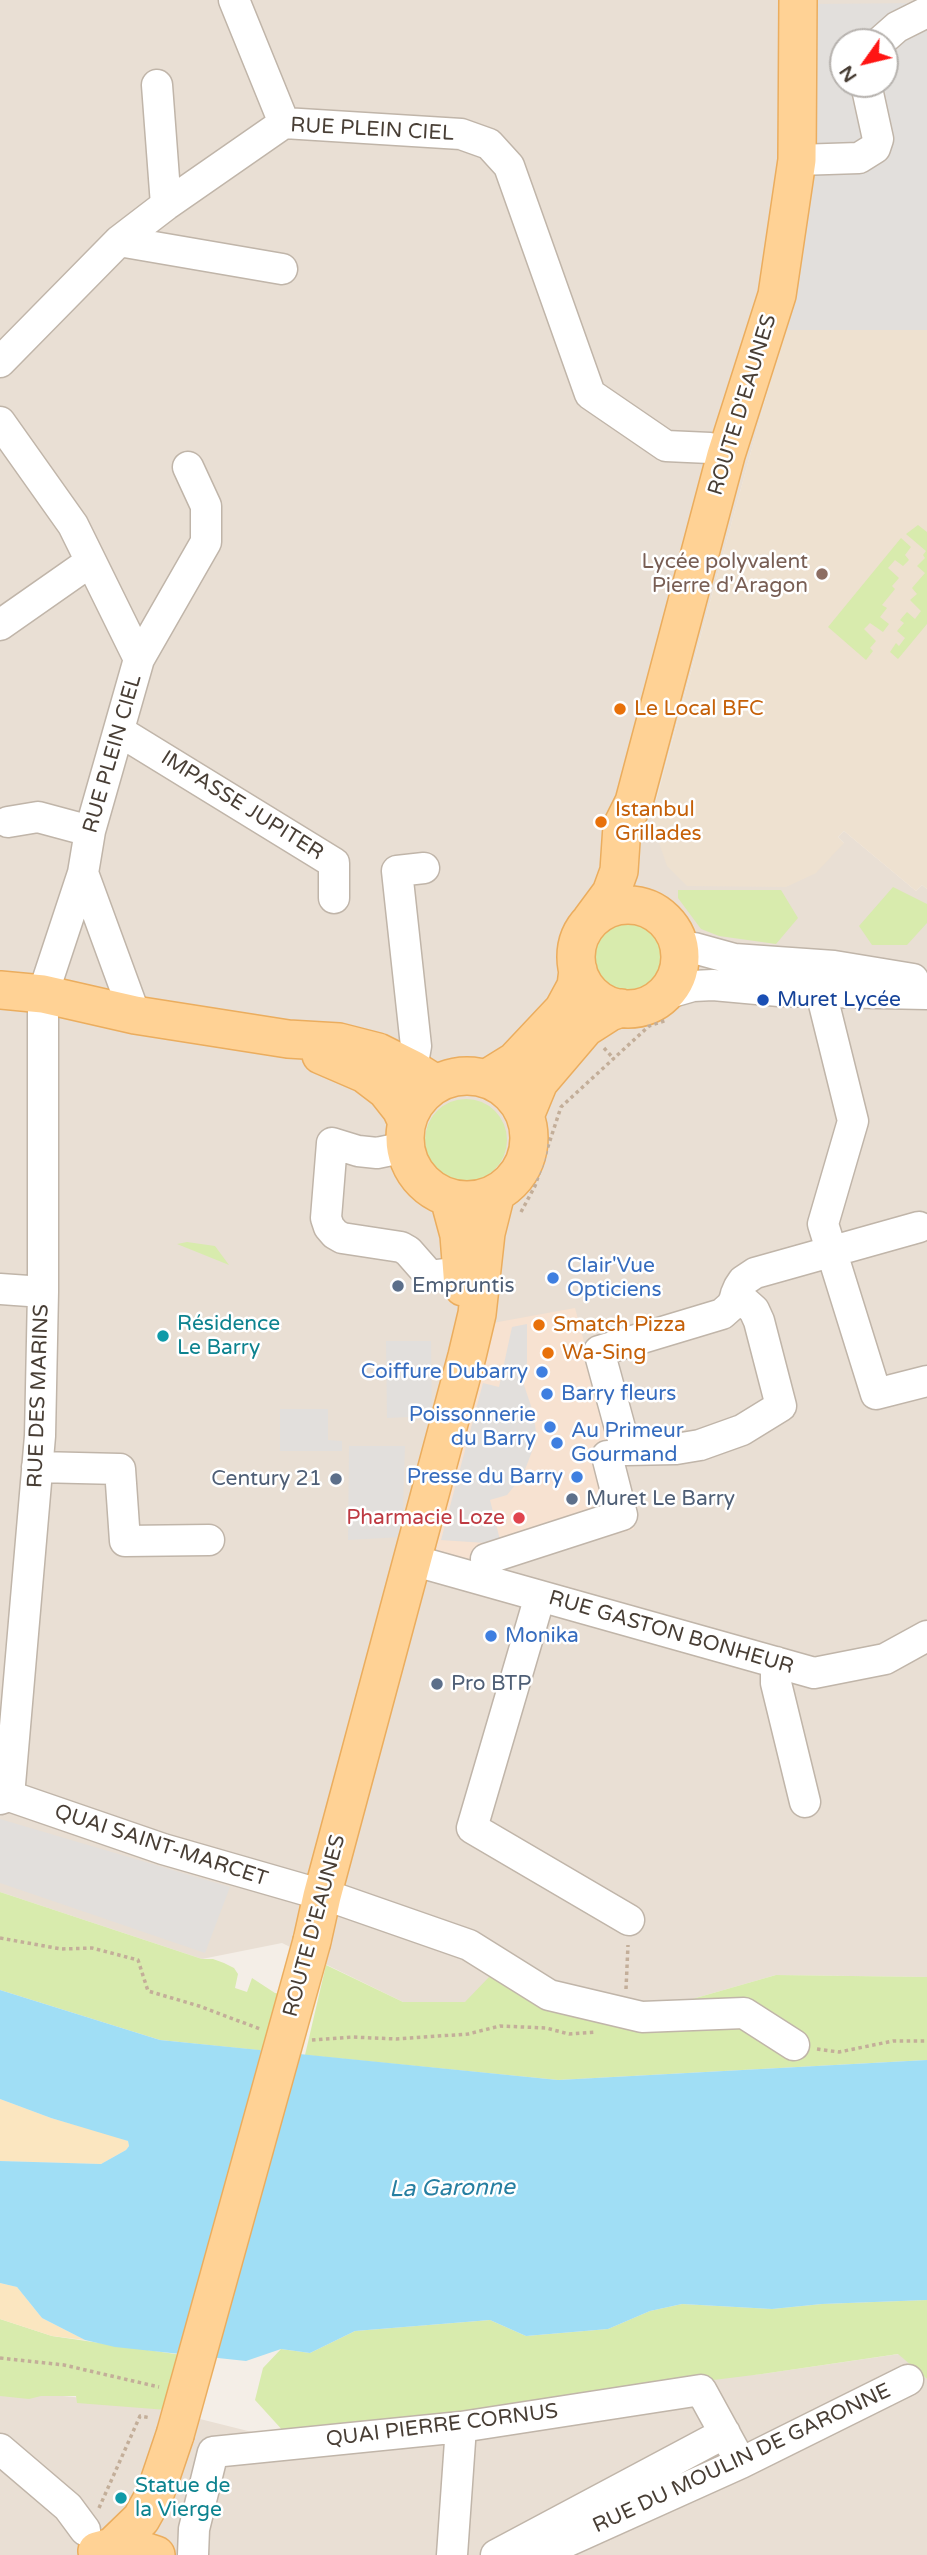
<!DOCTYPE html>
<meta charset="utf-8">
<style>
body{margin:0}
#map{position:relative;width:927px;height:2555px;overflow:hidden;background:#f4eee7;font-family:"Varela Round",sans-serif}
canvas{display:block}
.north{position:absolute;left:829px;top:28px;width:70px;height:70px;box-sizing:border-box;background:#fff;border:2px solid #b6b2ae;border-radius:50%;rotate:236deg;font-size:19px;font-weight:700;line-height:28px;text-align:center;color:#483e35}
.north::after{content:'';display:block;margin:auto;width:24px;height:32px;background:#ff1513;clip-path:polygon(50% 0,100% 100%,50% 72%,0 100%)}
</style>
<div id="map">
<canvas width="927" height="2555"></canvas>
<div class="north">N</div>
</div>
<script>
const ctx = document.querySelector('canvas').getContext('2d');
ctx.lineJoin = 'round';
function fill(path, color) { ctx.fillStyle = color; ctx.fill(path, 'evenodd'); }
const toPath = rows => new Path2D(rows.map(r => 'M' + r).join(''));
function strokePath(path, color, width, dash) { ctx.strokeStyle = color; ctx.lineWidth = width; ctx.lineCap = dash ? 'butt' : 'round'; ctx.setLineDash(dash || []); ctx.stroke(path); }
function write(font, color, halo, rows, align = 'center') {
  ctx.font = font + ' "Varela Round",sans-serif'; ctx.lineWidth = 5; ctx.setLineDash([]); ctx.textBaseline = 'middle'; ctx.strokeStyle = halo; ctx.fillStyle = color; for (const [text, x, y, turn = 0] of rows) {
    ctx.save(); ctx.translate(x, y); ctx.rotate((+turn || 0) * Math.PI / 180); ctx.textAlign = isNaN(turn) ? turn : align; if (halo) ctx.strokeText(text, 0, 0); ctx.fillText(text, 0, 0); ctx.restore();
  }
}
const residential = toPath([
 [0,0,927,0,927,330,784,331,651,818,844,843,838,837,844,831,916,891,922,885,927,889,927,1977,776,1975,626,2018,465,2002,403,2002,282,1943,202,1959,0,1892],
 [843,42,885,42,885,84,843,84],
 [899,2354,927,2379,927,2555,0,2555,0,2390,136,2403,268,2436,542,2392,762,2374]
]);
const commercial = toPath([
 [575,1308,634,1529,488,1572,422,1549,487,1324]
]);
const education = toPath([
 [784,330,927,330,927,889,922,885,916,891,844,831,838,837,844,843,816,873,786,887,687,886,667,866,651,819]
]);
const green = toPath([
 [918,525,927,532,927,624,898,659,890,652,896,643,899,646,905,638,897,631,904,623,900,620,907,612,915,619,921,611,910,600,917,594,912,588,925,573,917,566,925,558,923,555,926,551,906,534],
 [901,538,911,547,905,555,909,560,903,566,895,560,888,568,899,578,892,586,895,589,882,605,887,608,880,617,889,624,883,632,870,623,864,629,876,641,870,648,873,651,866,660,828,627],
 [893,887,927,904,927,923,907,945,872,945,859,926],
 [678,890,781,890,798,918,776,944,719,936,701,929,678,898],
 '595 957a35 35 0 1 1 70 0a35 35 0 1 1-70 0Z',
 '425 1140a41 41 0 1 1 82 0a41 41 0 1 1-82 0Z',
 [187,1242,215,1246,229,1265,177,1244],
 [0,1892,202,1959,213,1959,224,1963,234,1968,238,1974,235,1988,247,1992,252,1978,275,1993,282,1994,267,2051,160,2040,0,1990],
 [326,1965,403,2002,465,2002,491,1975,626,2018,776,1975,927,1977,927,2060,558,2080,305,2055],
 [927,2300,927,2379,898,2354,762,2374,285,2433,255,2400,263,2368,281,2349,310,2353,355,2331,490,2320,526,2336,608,2329,650,2311,682,2304,772,2309,822,2304],
 [0,2319,52,2336,182,2355,167,2410,77,2403,76,2396,41,2396,29,2399,0,2396]
]);
const sand = toPath([
 [0,2099,51,2118,115,2136,128,2141,129,2146,126,2150,101,2164,0,2161],
 [0,2283,17,2287,42,2318,85,2340,52,2336,0,2319]
]);
const parking = toPath([
 [927,3,927,330,784,330,810,4],
 [843,42,885,42,885,84,843,84],
 [527,1324,527,1362,523,1382,533,1412,537,1438,523,1475,507,1495,490,1500,501,1544,441,1540,483,1383,499,1387,512,1327],
 [386,1341,431,1341,432,1416,387,1418],
 [280,1409,328,1409,328,1440,342,1441,342,1451,280,1451],
 [349,1446,405,1446,402,1537,348,1540],
 [0,1819,230,1887,205,1953,0,1883]
]);
const water = toPath([
 [0,1990,160,2040,558,2080,927,2060,927,2300,822,2304,772,2309,682,2304,650,2311,608,2329,526,2336,490,2320,355,2331,310,2353,281,2349,246,2361,115,2347,85,2340,42,2318,17,2287,0,2283,0,2161,101,2164,126,2150,129,2146,128,2141,51,2118,0,2099]
]);
const path = toPath([
 [604,1048,614,1059],
 [521,1212,535,1186,561,1107,649,1026,667,1020],
 [0,1938,61,1949,92,1948,138,1960,148,1991,199,2006,260,2029],
 [626,1989,628,1945],
 [312,2040,352,2037,396,2039,468,2034,500,2026,546,2028,569,2034,596,2032],
 [817,2049,839,2052,893,2041,927,2041],
 [0,2358,64,2365,159,2387],
 [99,2508,140,2416,151,2418]
]);
const minor = toPath([
 [234,0,284,123],
 [880,42,897,27,927,12],
 [157,85,166,205],
 [797,160,859,158,875,148,878,139,866,84],
 [119,241,282,269],
 [0,362,119,241,166,205,284,123,461,134,489,144,509,166,590,394,666,446,710,448,726,455],
 [0,422,73,525,139,659,90,831,83,873,43,994,43,1292,40,1436,9,1796],
 [0,625,90,562],
 [139,659,206,542,206,506,188,467],
 [119,731,334,863,334,898],
 [8,822,38,817,90,831],
 [83,873,135,1015],
 [679,949,694,948,734,959,834,966,913,979],
 [821,992,853,1121,823,1224,876,1394,927,1381],
 [665,994,693,986,713,985,779,991,927,994],
 [412,1069,416,1046,397,871,424,868],
 [406,1147,377,1153,358,1151,332,1143,326,1218,329,1227,335,1234,342,1238,401,1247,408,1251,430,1276,463,1272],
 [0,1289,43,1292],
 [736,1294,754,1310,759,1321,781,1406,742,1430,700,1445,676,1449,626,1450,599,1351,722,1314,731,1306,734,1301,736,1294,739,1287,743,1281,755,1273,919,1227],
 [37,1467,120,1469,125,1541,209,1540],
 [486,1559,622,1515,607,1456],
 [412,1560,814,1673,885,1659,927,1636],
 [540,1596,472,1828,629,1920],
 [776,1662,776,1683,805,1802],
 [0,1799,9,1796,163,1849,340,1900,469,1945,549,1995,642,2017,744,2013,794,2045],
 [0,2449,68,2507,85,2530],
 [193,2555,194,2529,213,2452,461,2427,701,2390,741,2463],
 [452,2555,461,2427],
 [496,2555,725,2433],
 [537,2555,741,2463,908,2380]
]);
const major = toPath([
 '576 957a52 52 0 1 1 104 0a52 52 0 1 1-104 0Z',
 [591,920,611,893,619,871,622,826,634,802,726,455,777,295,797,160,798,0],
 [0,990,43,994,135,1015,288,1039,339,1042,378,1052,412,1069,436,1084],
 [321,1055,365,1074,386,1090,401,1109,407,1122],
 '405 1138a62 62 0 1 1 124 0a62 62 0 1 1-124 0Z',
 [486,1079,515,1061,563,1010,576,986,578,970],
 [525,1116,539,1082,585,1028,610,1012,621,1008],
 [449,1198,459,1235,463,1287],
 [312,1941,322,1896,467,1356,477,1314,486,1233,496,1193],
 [112,2547,141,2519,155,2494,175,2435],
 [97,2551,112,2547,138,2549,156,2555]
]);
const majorBridge = toPath([
 [175,2435,312,1941]
]);
const markers = [
 [822,574,7,"#8d6e63"],
 [620,709,7,"#e8710a"],
 [601,822,7,"#e8710a"],
 [763,1000,7,"#1a4fb4"],
 [553,1278,7,"#3f7fe0"],
 [398,1286,7,"#5c6f8a"],
 [539,1325,7,"#e8710a"],
 [163,1336,7,"#0f9aa8"],
 [548,1353,7,"#e8710a"],
 [542,1372,7,"#3f7fe0"],
 [547,1394,7,"#3f7fe0"],
 [550,1427,7,"#3f7fe0"],
 [557,1443,7,"#3f7fe0"],
 [577,1477,7,"#3f7fe0"],
 [336,1479,7,"#5c6f8a"],
 [572,1499,7,"#5c6f8a"],
 [519,1518,7,"#e0444e"],
 [491,1636,7,"#3f7fe0"],
 [437,1684,7,"#5c6f8a"],
 [121,2498,7,"#0f9aa8"]
];
const streetNames = [
 ["RUE PLEIN CIEL",372,130,3],
 ["ROUTE D'EAUNES",743,405,-73],
 ["RUE PLEIN CIEL",113,754,-74],
 ["IMPASSE JUPITER",242,806,32],
 ["RUE DES MARINS",39,1396,-88],
 ["RUE GASTON BONHEUR",671,1633,16],
 ["QUAI SAINT-MARCET",161,1846,18],
 ["ROUTE D'EAUNES",315,1926,-75],
 ["QUAI PIERRE CORNUS",442,2426,-7],
 ["RUE DU MOULIN DE GARONNE",742,2459,-25]
];
const educationNames = [
 ["Lycée polyvalent",808,562],
 ["Pierre d'Aragon",808,586]
];
const foodNames = [
 ["Le Local BFC",634,709],
 ["Istanbul",615,810],
 ["Grillades",615,834],
 ["Smatch Pizza",553,1325],
 ["Wa-Sing",562,1353]
];
const transitNames = [
 ["Muret Lycée",777,1000]
];
const shopNames = [
 ["Clair'Vue",567,1266],
 ["Opticiens",567,1290],
 ["Coiffure Dubarry",528,1372,"right"],
 ["Barry fleurs",561,1394],
 ["Poissonnerie",536,1415,"right"],
 ["du Barry",536,1439,"right"],
 ["Au Primeur",571,1431],
 ["Gourmand",571,1455],
 ["Presse du Barry",563,1477,"right"],
 ["Monika",505,1636]
];
const serviceNames = [
 ["Empruntis",412,1286],
 ["Century 21",322,1479,"right"],
 ["Muret Le Barry",586,1499],
 ["Pro BTP",451,1684]
];
const cultureNames = [
 ["Résidence",177,1324],
 ["Le Barry",177,1348],
 ["Statue de",135,2486],
 ["la Vierge",135,2510]
];
const healthNames = [
 ["Pharmacie Loze",505,1518]
];
const waterNames = [
 ["La Garonne",452,2189,-1]
];
fill(residential, '#e9dfd4');
fill(commercial, '#f7e2d1');
fill(education, '#eee1d0');
fill(green, '#d8ebad');
fill(sand, '#fbe6c0');
fill(parking, '#e2dfdc');
fill(water, '#a0def5');
strokePath(minor, '#c0b5a9', 33);
strokePath(major, '#ebad5e', 40);
strokePath(path, '#c3ae99', 3.5, [3.5, 3.5]);
strokePath(minor, '#fff', 30);
strokePath(major, '#ffd295', 37);
strokePath(majorBridge, '#ebad5e', 40, []);
strokePath(majorBridge, '#ffd295', 37);
for (const [x, y, r, color] of markers) { const dot = new Path2D(); dot.arc(x, y, r, 0, 2 * Math.PI); ctx.fillStyle = color; ctx.fill(dot); strokePath(dot, '#fff', 2.5); }
write('21px', '#483e35', '#fff', streetNames);
write('21px', '#785e54', '#fff', educationNames, 'right');
write('21px', '#c56008', '#fff', foodNames, 'left');
write('21px', '#164399', '#fff', transitNames, 'left');
write('21px', '#366cbe', '#fff', shopNames, 'left');
write('21px', '#4e5e75', '#fff', serviceNames, 'left');
write('21px', '#0d838f', '#fff', cultureNames, 'left');
write('21px', '#be3a42', '#fff', healthNames, 'right');
write('italic 23px', '#257ea1', '#fff', waterNames);
</script>
